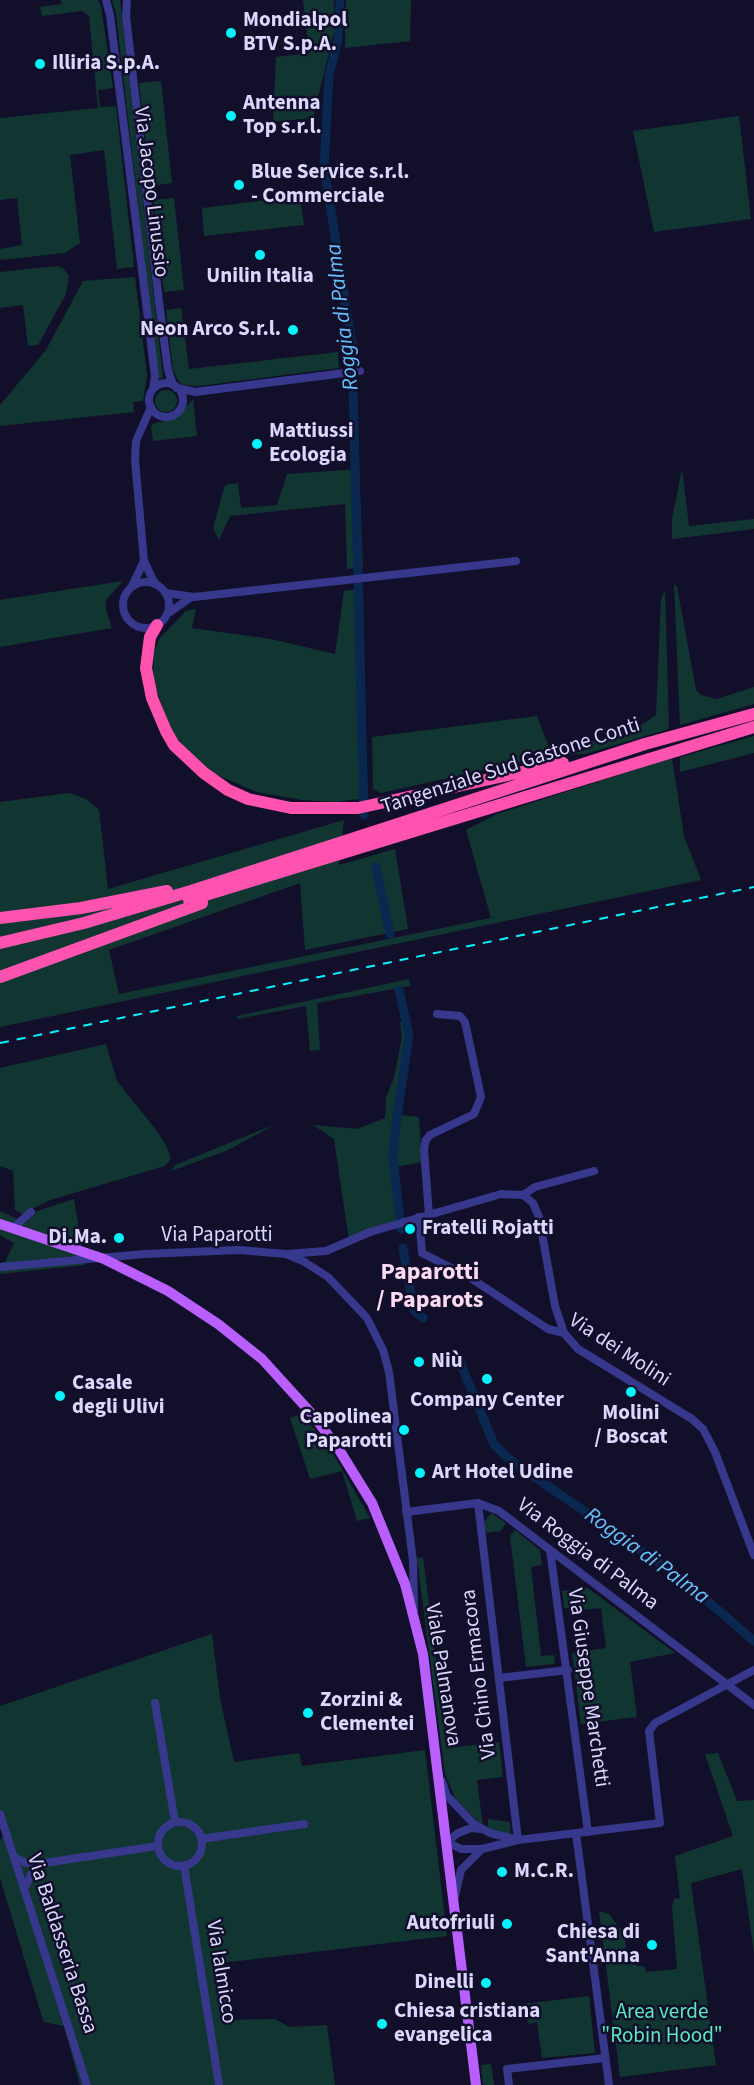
<!DOCTYPE html>
<meta charset="utf-8">
<style>
body{margin:0}
canvas{display:block;background:#120f2a}
</style>
<canvas width="754" height="2085"></canvas>
<script>
const ctx = document.querySelector('canvas').getContext('2d');
ctx.lineJoin = 'round';
function fill(path, color) { ctx.fillStyle = color; ctx.fill(path, 'evenodd'); }
const toPath = rows => new Path2D(rows.map(r => 'M' + r).join(''));
function strokePath(path, color, width, dash) { ctx.strokeStyle = color; ctx.lineWidth = width; ctx.lineCap = dash ? 'butt' : 'round'; ctx.setLineDash(dash || []); ctx.stroke(path); }
function write(font, color, halo, rows, align = 'center') {
  ctx.font = font + ' "Source Sans 3",sans-serif'; ctx.lineWidth = 5; ctx.setLineDash([]); ctx.textBaseline = 'middle'; ctx.strokeStyle = halo; ctx.fillStyle = color; for (const [text, x, y, turn = 0] of rows) {
    ctx.save(); ctx.translate(x, y); ctx.rotate((+turn || 0) * Math.PI / 180); ctx.textAlign = isNaN(turn) ? turn : align; if (halo) ctx.strokeText(text, 0, 0); ctx.fillText(text, 0, 0); ctx.restore();
  }
}
const green = toPath([
 [60,0,98,0,101,7,113,88,98,90,100,107,116,106,134,267,117,269,104,150,70,155,80,243,65,253,0,260,0,249,22,245,17,198,0,200,0,118,98,108,89,16,82,11,42,16,40,7,62,4],
 [112,0,120,0,163,378,158,379,116,14],
 [303,0,334,0,334,32,313,118,273,122,276,57,309,53],
 [346,0,411,0,410,41,345,48],
 [161,81,172,183,151,186,139,83],
 [739,116,751,219,654,232,633,131],
 [300,196,304,225,204,236,202,208],
 [174,198,184,290,164,292,153,200],
 [57,266,63,268,69,276,66,294,38,345,28,346,23,305,0,308,0,272],
 [135,277,147,375,143,401,133,402,134,412,0,426,0,405,46,350,83,281],
 [181,308,189,369,338,352,339,368,199,386,183,385,179,382,173,370,166,310],
 '155 401a11 11 0 1 1 22 0a11 11 0 1 1-22 0Z',
 [193,399,197,436,153,441,151,427,153,424,177,417],
 [359,469,363,567,347,569,345,504,230,516,219,540,213,528,225,485,238,483,241,508,277,505,287,474],
 [682,469,689,526,754,519,754,529,672,539,672,519],
 [123,581,106,600,106,610,112,628,0,647,0,600],
 [674,584,677,587,696,690,701,695,717,699,754,687,754,704,680,725],
 [363,588,367,798,336,802,302,800,257,792,215,774,182,745,170,728,153,681,154,654,159,639,186,611,196,609,192,628,271,639,335,654,344,591],
 [665,590,669,729,585,754,552,755,381,793,373,789,372,737,537,716,552,755,643,724,656,715,661,599],
 [754,736,754,753,680,772,680,757],
 [672,758,684,836,701,880,0,1027,0,802,69,793,86,799,99,810,108,889,344,820,339,865,395,849,408,929,305,950,300,883,109,950,119,994,491,918,466,830,497,814],
 [409,979,410,986,317,1003,320,1050,310,1051,306,1006,237,1019,237,1016],
 [404,1021,407,1035,392,1139,398,1220,349,1240,334,1139,313,1125,357,1129,385,1118,386,1098,394,1078,402,1037,400,1022],
 [106,1044,117,1081,153,1126,166,1145,171,1159,165,1166,50,1200,22,1214,15,1210,13,1171,0,1166,0,1068],
 [401,1115,419,1117,422,1162,396,1167],
 [276,1124,228,1150,171,1171,175,1165],
 [74,1199,85,1265,0,1274,0,1263,5,1262,14,1243,0,1235,0,1211,26,1223,37,1211],
 [302,1414,331,1450,370,1518,357,1521,342,1471,310,1479,290,1418],
 [491,1513,506,1523,501,1531,484,1533,483,1524],
 [515,1530,540,1550,542,1565,531,1567,541,1656,554,1655,555,1664,526,1667,510,1536],
 [423,1557,447,1748,499,1742,503,1777,477,1780,483,1826,456,1800,445,1774,417,1558],
 [588,1588,675,1653,630,1662,637,1717,581,1724,572,1653,606,1648,601,1608,571,1611,570,1608,564,1608,562,1591],
 [212,1634,220,1698,234,1762,299,1753,302,1766,425,1750,447,1936,222,1963,228,2020,275,2019,289,2027,327,2025,335,2085,80,2085,64,2026,44,2022,42,2017,0,1878,0,1841,3,1836,0,1828,0,1706],
 [718,1753,737,1801,754,1800,754,1953,742,1869,691,1883,716,2065,620,2077,599,1911,609,1914,619,1928,631,1931,632,1939,625,1940,627,1956,634,1956,636,1966,644,1966,646,1972,677,1969,672,1907,674,1899,680,1898,675,1856,733,1836,705,1754],
 [488,1819,510,1822,511,1835,488,1829],
 [589,1996,595,2053,542,2058,537,2022,529,2024,522,2004],
 [491,2064,494,2085,483,2085,481,2065]
]);
const canal = toPath([
 [340,0,338,39,329,75,324,166,352,346,364,815],
 [376,867,390,934],
 [399,990,409,1035,396,1124,393,1157,401,1229],
 [403,1248,414,1310,423,1318],
 [459,1360,494,1444,509,1459,682,1579,754,1641]
]);
const minor = toPath([
 [106,0,110,15,142,270,155,376,153,389],
 [127,0,126,16,159,302,168,370,173,385],
 '149 400a17 17 0 1 1 34 0a17 17 0 1 1-34 0Z',
 [177,388,195,392,360,371],
 [151,407,136,441,135,460,144,561,155,584],
 '123 605a23 23 0 1 1 46 0a23 23 0 1 1-46 0Z',
 [132,586,144,561],
 [166,593,194,597,516,561],
 [167,614,190,598],
 [523,1195,535,1187,594,1171],
 [429,1215,424,1149,426,1140,430,1135,474,1114,481,1097,465,1022,460,1016,437,1014],
 [419,1217,422,1253,469,1277,548,1329,564,1333],
 [13,1228,31,1212],
 [286,1254,326,1251,370,1232,501,1194,523,1195,533,1203,539,1217,555,1306,564,1333,578,1349,692,1419,703,1429,715,1452,754,1555],
 [0,1267,144,1254,239,1250,286,1254,303,1261,328,1277,367,1318,383,1350,389,1372,413,1561,414,1610],
 [478,1503,518,1840],
 [406,1512,478,1503,499,1511,754,1705],
 [550,1550,588,1832],
 [499,1678,568,1670],
 [155,1703,175,1822],
 [442,1781,447,1796,474,1824,490,1833,514,1839],
 [0,1814,87,2085],
 '158 1844a22 22 0 1 1 44 0a22 22 0 1 1-44 0Z',
 [480,1829,471,1828,458,1833,447,1842,461,1849,482,1849],
 [576,1833,609,2085],
 [201,1839,304,1824],
 [14,1857,26,1863,44,1863,32,1873,24,1889],
 [44,1863,158,1846],
 [184,1865,219,2085],
 [455,1896,461,1870,482,1849,518,1840,660,1823,649,1731,655,1723,754,1670],
 [509,2085,507,2069,605,2058]
]);
const major = toPath([
 [0,1224,104,1259,168,1291,218,1324,262,1359,312,1414,338,1448,372,1503,405,1584,423,1654,476,2085]
]);
const highway = toPath([
 [157,625,150,637,146,668,152,698,166,731,174,745,204,773,228,790,248,799,291,808,358,808,563,763],
 [189,900,754,727],
 [0,918,81,908,167,891],
 [0,943,84,923,191,891,645,744,754,714],
 [0,977,202,903]
]);
const rail = toPath([
 [0,1043,754,887]
]);
const markers = [
 [231,33,6,"#04f4ff"],
 [40,64,6,"#04f4ff"],
 [231,116,6,"#04f4ff"],
 [239,185,6,"#04f4ff"],
 [260,255,6,"#04f4ff"],
 [293,330,6,"#04f4ff"],
 [257,444,6,"#04f4ff"],
 [410,1229,6,"#04f4ff"],
 [119,1238,6,"#04f4ff"],
 [419,1362,6,"#04f4ff"],
 [487,1379,6,"#04f4ff"],
 [631,1392,6,"#04f4ff"],
 [60,1396,6,"#04f4ff"],
 [404,1430,6,"#04f4ff"],
 [420,1473,6,"#04f4ff"],
 [308,1713,6,"#04f4ff"],
 [502,1872,6,"#04f4ff"],
 [507,1924,6,"#04f4ff"],
 [652,1945,6,"#04f4ff"],
 [486,1983,6,"#04f4ff"],
 [382,2024,6,"#04f4ff"]
];
const poiNames = [
 ["Mondialpol",243,21],
 ["BTV S.p.A.",243,45],
 ["Illiria S.p.A.",52,64],
 ["Antenna",243,104],
 ["Top s.r.l.",243,128],
 ["Blue Service s.r.l.",251,173],
 ["- Commerciale",251,197],
 ["Unilin Italia",260,277,"center"],
 ["Neon Arco S.r.l.",281,330,"right"],
 ["Mattiussi",269,432],
 ["Ecologia",269,456],
 ["Fratelli Rojatti",422,1229],
 ["Di.Ma.",107,1238,"right"],
 ["Niù",431,1362],
 ["Casale",72,1384],
 ["degli Ulivi",72,1408],
 ["Company Center",487,1401,"center"],
 ["Molini",631,1414,"center"],
 ["/ Boscat",631,1438,"center"],
 ["Capolinea",392,1418,"right"],
 ["Paparotti",392,1442,"right"],
 ["Art Hotel Udine",432,1473],
 ["Zorzini &",320,1701],
 ["Clementei",320,1725],
 ["M.C.R.",514,1872],
 ["Autofriuli",495,1924,"right"],
 ["Chiesa di",640,1933,"right"],
 ["Sant'Anna",640,1957,"right"],
 ["Dinelli",474,1983,"right"],
 ["Chiesa cristiana",394,2012],
 ["evangelica",394,2036]
];
const streetNames = [
 ["Via Jacopo Linussio",150,192,83],
 ["Tangenziale Sud Gastone Conti",511,767,-18],
 ["Via Paparotti",217,1236],
 ["Via dei Molini",619,1351,33],
 ["Via Roggia di Palma",587,1555,37],
 ["Via Chino Ermacora",480,1674,-97],
 ["Viale Palmanova",442,1675,81],
 ["Via Giuseppe Marchetti",587,1688,82],
 ["Via Baldasseria Bassa",61,1944,72],
 ["Via Ialmicco",220,1972,81]
];
const parkNames = [
 ["Area verde",662,2013],
 ["\"Robin Hood\"",662,2037]
];
const waterNames = [
 ["Roggia di Palma",344,317,-97],
 ["Roggia di Palma",646,1557,36]
];
const quarterNames = [
 ["Paparotti",430,1274],
 ["/ Paparots",430,1302]
];
fill(green, '#113531');
strokePath(canal, '#09274f', 9);
strokePath(minor, '#37388c', 8);
strokePath(major, '#ba5fff', 10);
strokePath(highway, '#ff53af', 12);
strokePath(rail, '#04f4ff', 2, [9, 8]);
for (const [x, y, r, color] of markers) { const dot = new Path2D(); dot.arc(x, y, r, 0, 2 * Math.PI); ctx.fillStyle = color; ctx.fill(dot); strokePath(dot, '#120f2a', 2); }
write('bold 21px', '#dad8ff', '#120f2a', poiNames, 'left');
write('21px', '#dad8ff', '#120f2a', streetNames);
write('21px', '#5be8bd', '#120f2a', parkNames);
write('italic 22px', '#66c1ff', '#120f2a', waterNames);
write('bold 24px', '#ffdaf4', '#120f2a', quarterNames);
</script>
